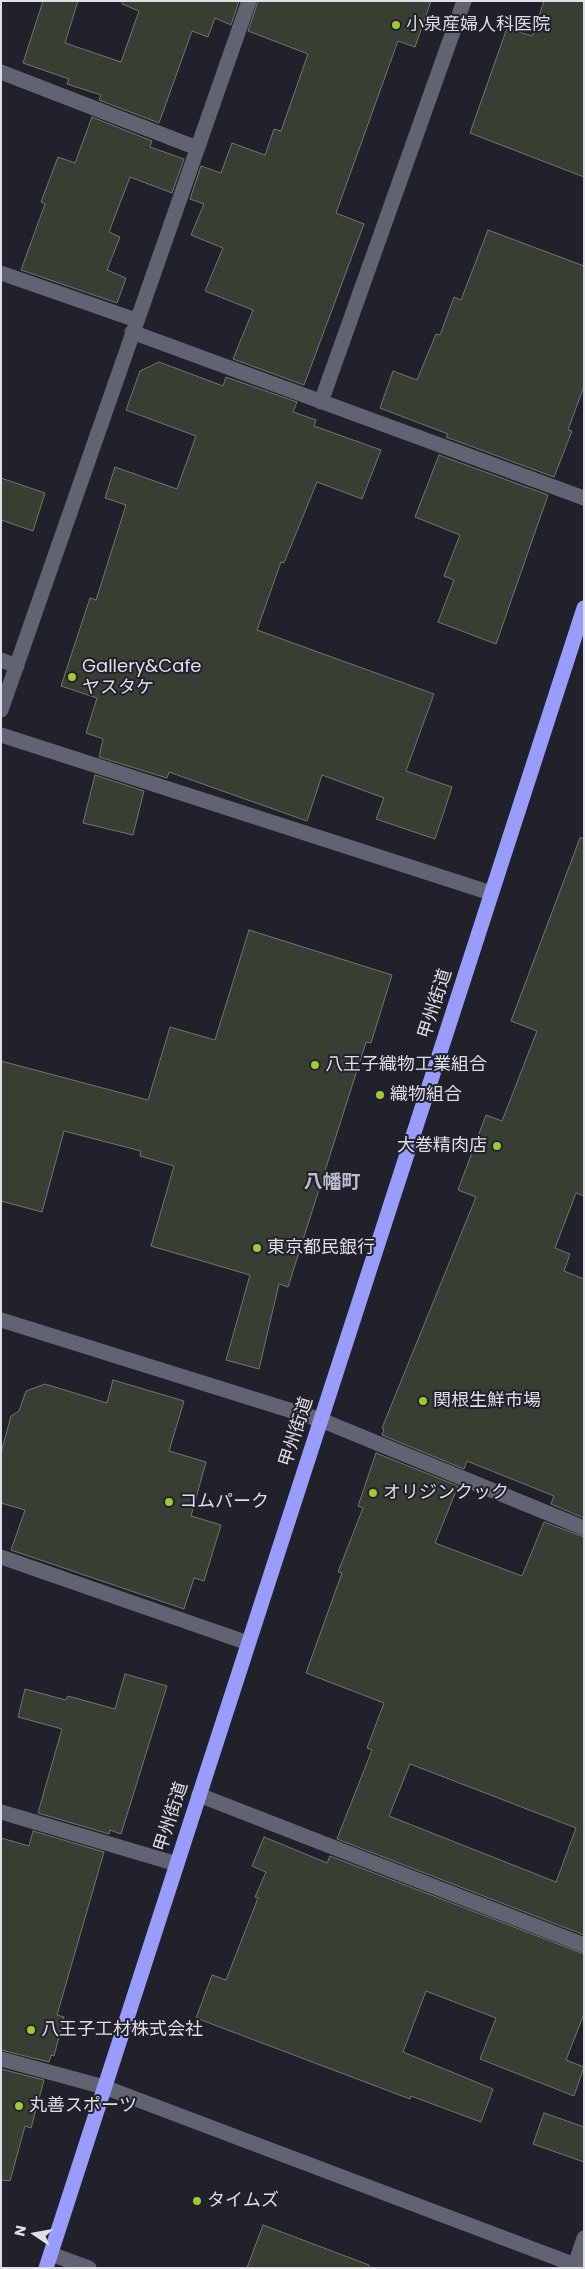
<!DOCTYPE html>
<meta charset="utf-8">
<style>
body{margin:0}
#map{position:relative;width:585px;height:2269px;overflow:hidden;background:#20212b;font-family:Poppins,sans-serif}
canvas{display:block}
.frame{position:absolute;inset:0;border:2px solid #dfdfe7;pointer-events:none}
.north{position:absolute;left:10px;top:2209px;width:50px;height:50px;-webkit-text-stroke:4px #20212b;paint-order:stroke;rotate:282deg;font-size:14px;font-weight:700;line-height:20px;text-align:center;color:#dfdfe7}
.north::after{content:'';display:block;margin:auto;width:18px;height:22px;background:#dfdfe7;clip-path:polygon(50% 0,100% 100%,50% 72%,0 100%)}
</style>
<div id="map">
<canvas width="585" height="2269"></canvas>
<div class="frame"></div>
<div class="north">N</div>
</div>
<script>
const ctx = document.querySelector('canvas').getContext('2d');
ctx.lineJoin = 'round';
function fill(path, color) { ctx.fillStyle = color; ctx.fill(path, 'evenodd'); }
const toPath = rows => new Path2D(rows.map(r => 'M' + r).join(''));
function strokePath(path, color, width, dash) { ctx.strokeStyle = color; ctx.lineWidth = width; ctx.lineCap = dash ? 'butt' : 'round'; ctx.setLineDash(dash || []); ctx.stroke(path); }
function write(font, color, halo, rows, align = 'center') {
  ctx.font = font + ' Poppins,"Noto Sans JP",sans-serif'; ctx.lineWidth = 4; ctx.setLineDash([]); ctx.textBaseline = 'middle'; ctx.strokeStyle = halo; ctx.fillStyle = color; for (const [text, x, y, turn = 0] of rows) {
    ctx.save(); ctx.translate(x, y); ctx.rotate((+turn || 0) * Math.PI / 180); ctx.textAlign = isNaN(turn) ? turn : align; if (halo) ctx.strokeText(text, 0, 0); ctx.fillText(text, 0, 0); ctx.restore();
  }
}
const building = toPath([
 [43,1,78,1,65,43,121,62,139,11,122,4,122,1,239,1,231,25,215,18,208,37,192,31,159,123,99,100,101,95,67,84,69,79,23,63,43,1],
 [258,1,431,1,415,47,398,41,336,213,364,224,304,385,233,359,253,310,205,291,223,248,191,235,204,204,190,199,201,166,221,173,232,143,265,155,274,129,281,131,308,54,248,31,258,1],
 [544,1,584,1,584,177,470,133,507,28,532,36,544,1],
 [92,117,152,141,150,147,184,159,172,193,130,177,109,232,120,237,107,270,126,278,117,303,21,270,45,204,41,202,58,157,75,163,92,117],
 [488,230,584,266,584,386,568,430,572,431,554,477,446,437,448,434,380,408,393,371,417,380,436,334,440,335,454,297,461,300,488,230],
 [159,362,223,386,226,377,297,402,293,412,316,420,314,426,381,450,362,499,317,482,284,563,281,562,257,630,434,694,406,771,452,787,435,839,376,819,384,798,322,775,307,821,169,772,167,778,99,757,103,739,86,733,97,698,61,686,90,598,96,600,126,505,105,498,115,467,177,489,196,436,126,410,140,371,159,362],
 [439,455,548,495,496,644,438,622,454,580,444,576,460,535,415,517,439,455],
 [1,478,45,493,33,531,1,520,1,478],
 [95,775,144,791,133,835,83,823,95,775],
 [580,838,584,838,584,1196,576,1193,555,1248,570,1254,564,1271,584,1279,584,1518,551,1504,554,1496,467,1461,464,1469,382,1435,384,1429,382,1428,476,1197,458,1190,486,1115,502,1121,537,1031,511,1021,580,838],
 [249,930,392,975,371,1043,366,1042,288,1287,279,1284,259,1369,226,1360,250,1275,151,1246,174,1166,140,1156,141,1151,64,1131,42,1212,1,1201,1,1061,148,1100,170,1027,215,1040,249,930],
 [113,1380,184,1401,169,1451,206,1462,191,1516,221,1525,204,1581,194,1578,184,1609,11,1550,25,1510,1,1503,1,1453,11,1416,19,1411,26,1391,45,1384,107,1403,113,1380],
 [376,1453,458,1486,435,1543,522,1576,544,1522,584,1537,584,1935,337,1839,372,1750,367,1748,384,1703,306,1673,342,1573,338,1572,363,1508,358,1506,376,1453],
 [410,1764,576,1828,556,1882,389,1816,410,1764],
 [125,1674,167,1686,121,1834,110,1830,109,1834,38,1813,62,1729,18,1717,25,1689,66,1700,68,1696,115,1709,125,1674],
 [33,1831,104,1852,57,2015,64,2017,54,2056,51,2055,49,2062,1,2050,1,1838,29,1846,33,1831],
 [264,1837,327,1863,330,1856,584,1954,584,2014,566,2060,584,2067,574,2096,480,2059,496,2018,426,1991,403,2052,493,2089,481,2122,411,2096,410,2099,196,2018,212,1975,226,1980,258,1898,255,1897,266,1872,252,1866,264,1837],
 [1,2069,44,2080,31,2128,25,2126,10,2181,1,2180,1,2069],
 [544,2113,584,2127,584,2162,533,2144,544,2113],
 [263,2225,369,2265,369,2268,247,2268,263,2225]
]);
const minor = toPath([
 [1,72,197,148],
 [1,273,136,320],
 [132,332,584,498],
 [321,402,464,1],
 [1,660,17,666],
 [1,710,249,1],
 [1,735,491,893],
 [1,1320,321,1420,584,1528],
 [1,1557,248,1643],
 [199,1795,584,1945],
 [1,1812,177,1864],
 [1,2059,104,2087,583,2268],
 [51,2254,89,2268],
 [574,2268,584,2238]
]);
const highway = toPath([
 [46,2268,584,608]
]);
const markers = [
 [396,25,5,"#9ccb32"],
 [72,677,5,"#9ccb32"],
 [315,1065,5,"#9ccb32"],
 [380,1095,5,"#9ccb32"],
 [497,1146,5,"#9ccb32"],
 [257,1248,5,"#9ccb32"],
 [423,1401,5,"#9ccb32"],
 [373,1493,5,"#9ccb32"],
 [169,1502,5,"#9ccb32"],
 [31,2030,5,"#9ccb32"],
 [19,2106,5,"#9ccb32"],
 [197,2201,5,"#9ccb32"]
];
const poiNames = [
 ["小泉産婦人科医院",406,25],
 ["Gallery&Cafe",82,667],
 ["ヤスタケ",82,688],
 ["八王子織物工業組合",325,1065],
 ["織物組合",390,1095],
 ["大巻精肉店",487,1146,"right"],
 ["東京都民銀行",267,1248],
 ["関根生鮮市場",433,1401],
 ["オリジンクック",383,1493],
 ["コムパーク",179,1502],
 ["八王子工材株式会社",41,2030],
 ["丸善スポーツ",29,2106],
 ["タイムズ",207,2201]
];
const streetNames = [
 ["甲州街道",436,1004,-72],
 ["甲州街道",297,1432,-72],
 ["甲州街道",172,1817,-72]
];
const neighbourhoodNames = [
 ["八幡町",332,1183]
];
fill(building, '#393e32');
strokePath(building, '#72776a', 1);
strokePath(minor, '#626370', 15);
strokePath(highway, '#989cfd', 15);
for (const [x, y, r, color] of markers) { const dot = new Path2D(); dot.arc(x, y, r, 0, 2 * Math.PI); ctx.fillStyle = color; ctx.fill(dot); strokePath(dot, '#20212b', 2); }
write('18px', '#dfdfe7', '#20212b', poiNames, 'left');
write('18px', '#dfdfe7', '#20212b', streetNames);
write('bold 19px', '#bdbecd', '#20212b', neighbourhoodNames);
</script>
